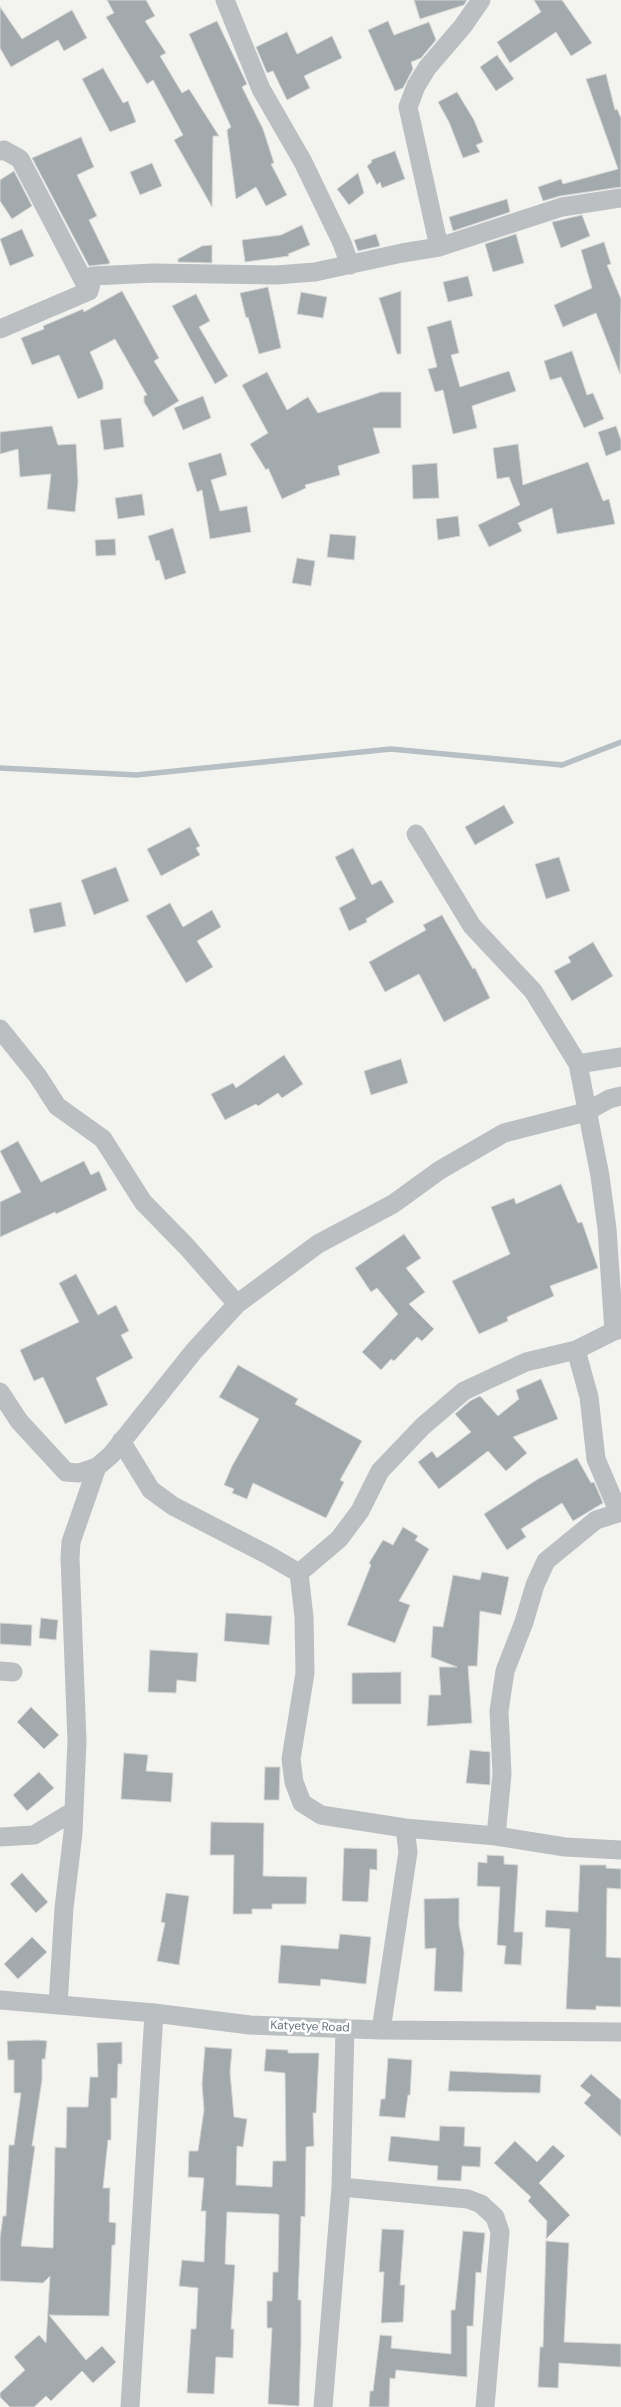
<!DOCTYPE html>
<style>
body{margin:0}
canvas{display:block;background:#f3f3f0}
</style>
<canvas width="621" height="2407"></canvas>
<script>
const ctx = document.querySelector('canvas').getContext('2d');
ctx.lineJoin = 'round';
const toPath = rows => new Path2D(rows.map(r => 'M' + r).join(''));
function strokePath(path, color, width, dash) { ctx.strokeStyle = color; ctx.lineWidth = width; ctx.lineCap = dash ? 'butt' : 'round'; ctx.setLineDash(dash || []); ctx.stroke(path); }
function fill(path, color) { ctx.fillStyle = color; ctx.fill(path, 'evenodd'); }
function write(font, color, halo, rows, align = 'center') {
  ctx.font = font + ' "DM Sans",sans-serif'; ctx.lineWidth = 5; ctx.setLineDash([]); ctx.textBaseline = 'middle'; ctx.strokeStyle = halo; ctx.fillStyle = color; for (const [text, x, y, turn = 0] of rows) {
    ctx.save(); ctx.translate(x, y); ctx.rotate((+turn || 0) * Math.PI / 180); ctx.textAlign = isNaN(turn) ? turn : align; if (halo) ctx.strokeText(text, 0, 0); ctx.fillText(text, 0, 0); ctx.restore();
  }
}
const stream = toPath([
 [0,768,136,775,391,749,562,765,621,742]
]);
const building = toPath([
 [107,0,146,0,155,16,145,21,166,53,160,56,182,93,189,89,219,136,213,136,212,207,174,140,183,135,153,80,147,84,106,17,114,13,107,0],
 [414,0,467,0,464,5,420,19,414,0],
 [534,0,562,0,592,43,571,56,556,32,510,63,497,42,541,12,534,0],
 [0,7,22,39,72,10,87,38,64,51,58,40,11,67,0,48,0,7],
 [217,21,247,84,242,87,263,129,274,163,271,164,287,195,266,206,256,187,236,199,227,130,231,127,189,34,217,21],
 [388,21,394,35,429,22,436,40,421,58,411,62,413,69,403,88,395,91,368,30,388,21],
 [287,32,297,54,332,36,342,58,304,76,310,88,287,100,273,71,267,73,256,47,287,32],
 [497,55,514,79,496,91,480,67,497,55],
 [103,68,123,103,128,101,136,122,110,132,82,79,103,68],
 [606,74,615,110,617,109,621,118,621,187,560,196,543,201,538,187,561,179,563,184,618,169,586,79,606,74],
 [457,92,474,120,483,142,476,145,480,152,463,158,449,122,438,102,457,92],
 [81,137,94,167,77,175,97,216,89,220,110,263,108,264,89,266,32,158,81,137],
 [395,151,405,179,382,188,380,182,377,185,367,166,372,162,371,160,395,151],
 [152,163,162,186,140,195,130,172,152,163],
 [14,171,32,206,12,219,0,201,0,180,14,171],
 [358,173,364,193,349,205,337,189,358,173],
 [507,199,510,212,453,231,449,217,507,199],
 [582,215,590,236,561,248,552,222,582,215],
 [302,225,310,245,288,254,289,256,245,262,242,240,281,235,302,225],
 [22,229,34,256,10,266,0,239,22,229],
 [376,234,380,246,358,251,354,240,376,234],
 [516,234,524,263,493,272,485,244,516,234],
 [604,242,611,264,607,265,621,299,620,374,596,313,563,327,554,305,592,288,581,250,604,242],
 [212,245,212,263,178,262,178,259,202,246,212,245],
 [468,276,473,296,448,302,443,282,468,276],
 [268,287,281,348,259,354,248,317,246,318,240,293,268,287],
 [122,291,159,358,154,361,179,401,153,417,144,402,144,396,147,395,115,339,90,352,103,382,103,389,78,399,59,355,32,365,21,338,44,329,43,326,83,309,84,312,122,291],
 [401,291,401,354,397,354,379,298,401,291],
 [301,292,327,297,323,318,297,314,301,292],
 [196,294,210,321,199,327,228,376,215,384,172,306,196,294],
 [451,320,459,353,451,355,460,387,509,371,516,391,472,406,477,428,453,434,443,390,435,392,428,369,437,367,427,327,451,320],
 [572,351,587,395,593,393,604,419,584,428,561,377,550,380,544,361,572,351],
 [267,372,287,410,308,397,318,413,381,392,401,392,401,428,373,428,380,453,338,466,340,475,305,485,306,488,282,499,268,468,266,470,250,444,268,433,242,385,267,372],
 [203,396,211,418,183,430,174,408,203,396],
 [121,418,124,447,104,450,100,420,121,418],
 [52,426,58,445,76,444,78,482,75,512,47,509,51,474,20,477,18,449,0,454,0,432,52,426],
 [616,426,621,440,621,450,606,456,598,432,616,426],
 [518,444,523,485,588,462,603,501,609,499,615,524,557,534,552,508,518,523,522,531,489,547,478,525,520,505,509,477,497,479,493,448,518,444],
 [221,453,227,475,211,480,220,511,247,506,251,532,210,539,202,490,197,492,188,463,221,453],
 [437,463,439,498,413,499,412,465,437,463],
 [142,494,145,515,118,519,115,498,142,494],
 [458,516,460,536,438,540,436,519,458,516],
 [173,528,186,573,165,580,159,560,156,561,148,536,173,528],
 [330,534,356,536,354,560,327,557,330,534],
 [115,539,116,555,96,556,95,540,115,539],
 [297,558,315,561,311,586,292,583,297,558],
 [504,805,514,823,475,845,465,827,504,805],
 [190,827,200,846,196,848,200,855,161,876,147,849,190,827],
 [353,848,372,885,381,880,394,902,366,919,367,922,349,931,339,908,356,899,335,857,353,848],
 [559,857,570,891,546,899,535,864,559,857],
 [116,867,129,901,94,915,81,880,116,867],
 [61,902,66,926,34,933,29,909,61,902],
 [170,903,183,927,212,910,221,927,197,941,213,967,186,983,146,916,170,903],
 [442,915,473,969,475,968,490,998,444,1022,419,974,385,992,369,962,426,930,423,925,442,915],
 [593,942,613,976,572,1001,554,971,571,962,568,957,593,942],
 [284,1055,303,1084,282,1098,278,1093,258,1106,256,1104,225,1120,211,1094,233,1083,236,1088,284,1055],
 [401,1059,408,1083,371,1095,364,1071,401,1059],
 [18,1141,41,1182,84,1161,91,1175,99,1171,107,1190,56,1214,55,1212,0,1237,0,1202,21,1192,0,1151,18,1141],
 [561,1184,578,1223,582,1222,598,1268,550,1286,554,1296,507,1317,508,1321,479,1334,452,1281,510,1254,491,1207,514,1198,516,1204,561,1184],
 [404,1234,421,1258,406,1268,425,1292,409,1304,434,1329,422,1341,417,1337,394,1361,391,1359,381,1370,362,1352,398,1314,377,1288,371,1292,355,1268,404,1234],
 [76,1274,98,1315,116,1305,129,1331,121,1335,133,1358,96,1378,108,1405,65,1424,43,1377,34,1381,20,1350,79,1322,59,1283,76,1274],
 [238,1365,298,1399,295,1404,362,1441,340,1480,344,1482,326,1518,253,1483,247,1499,232,1493,234,1489,224,1485,232,1466,259,1419,219,1397,238,1365],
 [541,1379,558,1419,513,1437,527,1453,506,1471,488,1451,439,1489,418,1462,432,1451,437,1458,471,1432,455,1414,470,1401,480,1396,498,1416,519,1399,516,1390,541,1379],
 [577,1458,591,1483,594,1482,603,1503,573,1521,562,1503,521,1529,526,1537,507,1550,484,1514,538,1479,577,1458],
 [403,1527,418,1536,415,1540,429,1549,399,1601,410,1605,395,1643,347,1625,371,1565,369,1563,383,1540,393,1545,403,1527],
 [482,1572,509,1577,501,1615,480,1611,477,1666,468,1666,472,1723,427,1726,429,1695,441,1695,439,1667,457,1667,431,1657,433,1626,443,1627,453,1575,480,1580,482,1572],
 [226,1613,272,1616,269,1645,224,1641,226,1613],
 [41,1618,58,1620,56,1640,39,1638,41,1618],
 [0,1623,32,1625,31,1646,0,1644,0,1623],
 [150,1650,198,1653,196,1682,177,1680,176,1693,148,1692,150,1650],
 [401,1672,401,1704,352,1704,352,1673,401,1672],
 [31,1707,59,1735,44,1749,17,1722,31,1707],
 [470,1750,490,1752,490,1785,466,1783,470,1750],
 [124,1753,148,1755,146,1771,173,1773,171,1802,121,1799,124,1753],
 [265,1767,280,1767,279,1800,264,1800,265,1767],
 [39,1772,54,1788,27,1811,13,1795,39,1772],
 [211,1822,264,1823,263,1876,307,1877,306,1904,272,1904,272,1909,252,1909,252,1914,233,1914,234,1855,210,1855,211,1822],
 [344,1848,377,1849,377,1870,370,1869,368,1902,342,1901,344,1848],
 [487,1855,504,1856,504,1864,518,1865,514,1932,523,1932,521,1965,504,1964,506,1946,497,1945,500,1887,477,1886,478,1862,487,1863,487,1855],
 [580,1865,606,1865,606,1868,621,1869,621,1889,607,1888,606,1957,621,1958,621,2007,596,2006,596,2010,566,2009,570,1929,545,1927,546,1910,578,1912,580,1865],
 [22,1873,48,1902,36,1913,10,1884,22,1873],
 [166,1893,189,1896,179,1965,157,1961,165,1923,161,1922,166,1893],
 [459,1898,459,1925,464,1952,462,1992,434,1991,436,1948,425,1949,424,1899,459,1898],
 [340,1934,371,1937,366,1984,321,1979,320,1986,278,1983,281,1945,338,1949,340,1934],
 [32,1937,47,1952,18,1979,4,1964,32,1937],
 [38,2040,47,2041,45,2059,42,2059,42,2080,32,2146,35,2146,21,2246,53,2248,55,2147,66,2148,67,2107,88,2107,90,2077,98,2077,97,2043,122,2042,122,2064,118,2064,117,2098,111,2098,111,2140,108,2140,103,2188,110,2188,109,2222,116,2223,115,2245,112,2245,109,2316,49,2315,86,2360,102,2346,116,2362,93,2383,82,2371,51,2401,46,2396,34,2407,10,2407,0,2397,0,2393,25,2370,14,2357,39,2335,46,2343,50,2276,43,2283,0,2281,0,2238,3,2216,6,2216,9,2145,14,2145,21,2093,14,2093,14,2060,8,2060,7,2041,38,2040],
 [205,2047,232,2049,230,2072,234,2117,247,2119,243,2147,237,2146,236,2185,272,2187,273,2161,286,2161,285,2073,264,2071,266,2049,288,2050,288,2053,319,2053,316,2113,313,2113,314,2146,306,2147,305,2217,301,2216,298,2300,301,2300,301,2343,299,2406,268,2404,272,2328,267,2328,267,2301,272,2301,273,2272,278,2272,279,2215,277,2214,227,2212,225,2264,235,2265,231,2329,234,2329,233,2358,216,2357,214,2394,187,2393,191,2329,196,2329,198,2288,179,2286,182,2260,204,2262,206,2211,201,2211,204,2178,188,2177,189,2151,198,2151,204,2110,202,2084,205,2047],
 [388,2058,412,2060,410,2095,408,2095,405,2118,379,2116,381,2099,385,2099,388,2058],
 [450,2071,541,2075,540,2093,448,2091,450,2071],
 [591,2074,621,2100,621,2137,584,2103,591,2095,580,2086,591,2074],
 [440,2126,465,2127,464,2146,481,2147,480,2167,462,2166,461,2181,437,2180,438,2166,388,2161,391,2136,439,2141,440,2126],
 [515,2141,537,2162,553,2145,565,2156,539,2183,570,2215,546,2239,547,2221,528,2201,531,2197,494,2163,515,2141],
 [382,2229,404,2230,400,2285,405,2285,403,2322,381,2323,384,2272,379,2272,382,2229],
 [463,2231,485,2233,481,2273,476,2272,473,2326,467,2326,467,2377,396,2370,395,2379,390,2378,389,2407,369,2407,370,2391,373,2391,380,2335,392,2336,391,2348,451,2354,451,2310,455,2310,463,2231],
 [546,2241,569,2243,564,2342,621,2344,621,2367,559,2363,558,2388,538,2387,540,2347,543,2347,546,2241]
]);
const minor = toPath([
 [225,0,261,89,303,162,342,243,350,265],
 [0,151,4,150,20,159,89,291],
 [439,247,408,107,416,86,427,68,463,26,481,0],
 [0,329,89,291,93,276,154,273,276,275,315,272,402,253,439,247,562,207,621,198],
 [416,834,472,926,533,991,578,1064,600,1176,607,1229,614,1331],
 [0,1029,37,1075,57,1106,103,1139,143,1202,187,1247,237,1304],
 [578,1064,621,1057],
 [576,1350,589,1397,596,1459,619,1513],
 [0,1392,19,1421,66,1472,79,1473,97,1467,111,1455,194,1351,237,1304,318,1244,393,1204,440,1170,504,1133,586,1112,609,1099,621,1096],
 [121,1441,151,1490,173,1506,268,1555,299,1573],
 [299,1573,304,1617,305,1673,291,1759,294,1782,302,1803,321,1815,405,1828,496,1836,565,1847,621,1850],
 [299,1573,339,1539,360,1511,380,1471,423,1426,464,1391,526,1362,576,1350,614,1331,621,1329],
 [0,1671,13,1672],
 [496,1836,502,1774,499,1711,505,1671,524,1622,535,1585,546,1561,596,1520,621,1512],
 [0,1837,34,1835,74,1811],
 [0,2000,154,2013,250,2025,381,2030,621,2032],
 [58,2005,64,1908,73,1833,77,1741,70,1558,71,1542,97,1467],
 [381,2030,408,1852,405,1828],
 [341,2187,468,2199,481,2204,495,2217,500,2232,485,2407],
 [130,2407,154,2013],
 [323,2407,341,2187,345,2028]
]);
const streetNames = [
 ["Katyetye Road",310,2027,2]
];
strokePath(stream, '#b6bfc3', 5.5);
fill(building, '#a3aaae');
strokePath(building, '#d5d5d3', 1);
strokePath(minor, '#bbbfc1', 19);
write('12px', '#66737d', '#fff', streetNames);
</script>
